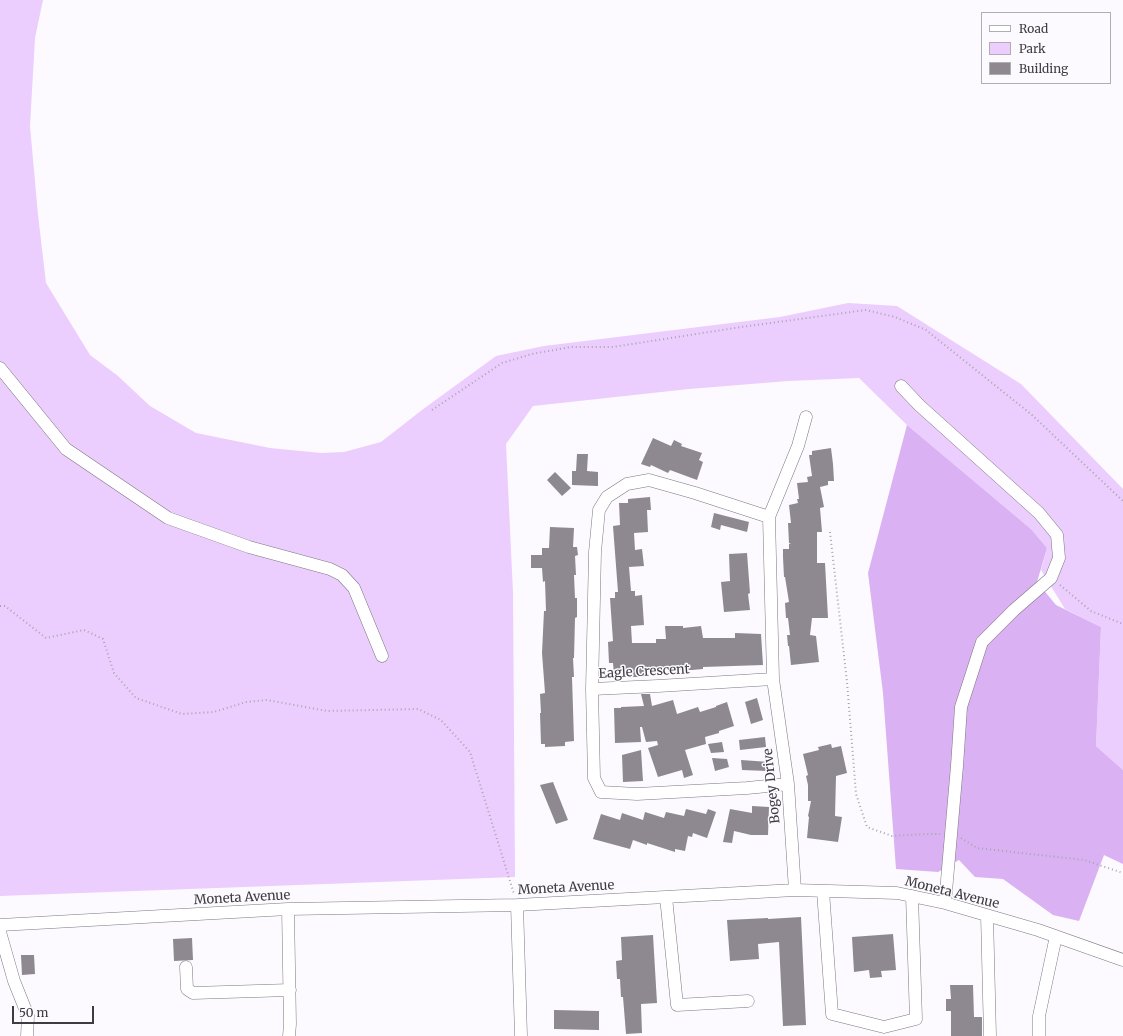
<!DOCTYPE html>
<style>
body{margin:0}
#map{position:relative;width:1123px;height:1036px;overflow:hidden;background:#fcfafe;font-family:Merriweather,serif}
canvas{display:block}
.legend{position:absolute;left:981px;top:12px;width:130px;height:72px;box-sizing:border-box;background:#fcfafe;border:1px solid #b0aeb2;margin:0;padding:5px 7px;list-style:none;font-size:12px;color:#3e3c40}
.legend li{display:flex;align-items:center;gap:8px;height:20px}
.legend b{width:20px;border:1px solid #b0aeb2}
.scale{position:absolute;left:12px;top:1006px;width:82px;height:18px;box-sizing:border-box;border:2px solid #3e3c40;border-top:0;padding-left:5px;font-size:12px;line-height:14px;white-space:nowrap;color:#3e3c40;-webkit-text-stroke:3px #fcfafe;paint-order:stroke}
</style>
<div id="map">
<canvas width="1123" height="1036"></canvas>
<ul class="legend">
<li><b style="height:5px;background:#fff"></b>Road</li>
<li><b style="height:11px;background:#ebcdfe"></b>Park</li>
<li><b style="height:11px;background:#8e8891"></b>Building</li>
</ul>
<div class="scale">50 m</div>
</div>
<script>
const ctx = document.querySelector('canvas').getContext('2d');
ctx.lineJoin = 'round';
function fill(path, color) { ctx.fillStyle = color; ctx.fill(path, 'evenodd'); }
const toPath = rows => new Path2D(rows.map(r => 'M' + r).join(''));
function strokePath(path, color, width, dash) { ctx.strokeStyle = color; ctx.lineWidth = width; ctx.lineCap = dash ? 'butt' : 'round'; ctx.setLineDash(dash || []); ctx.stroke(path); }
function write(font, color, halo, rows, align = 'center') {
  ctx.font = font + ' Merriweather,serif'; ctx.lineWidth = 3; ctx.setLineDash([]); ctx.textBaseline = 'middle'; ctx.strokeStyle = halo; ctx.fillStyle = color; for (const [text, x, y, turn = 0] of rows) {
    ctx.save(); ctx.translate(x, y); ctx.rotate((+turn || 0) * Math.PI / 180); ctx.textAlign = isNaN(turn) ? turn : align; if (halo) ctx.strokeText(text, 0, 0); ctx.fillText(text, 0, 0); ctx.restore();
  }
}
const green = toPath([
 [0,0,43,0,35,38,30,126,38,215,46,283,90,355,118,376,150,406,196,433,270,448,321,453,344,452,381,442,422,410,496,356,544,346,780,317,848,303,897,306,1021,384,1123,489,1123,770,1096,746,1101,627,1065,609,1041,570,1047,548,1031,529,907,425,859,378,788,381,689,389,533,406,506,444,513,593,515,877,0,896]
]);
const forest = toPath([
 [907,425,1031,529,1047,548,1037,582,1056,605,1101,627,1096,746,1123,770,1123,864,1104,855,1079,921,1053,915,1003,879,975,877,959,860,938,872,896,869,883,693,868,573]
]);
const building = toPath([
 [653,438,671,446,674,440,682,444,681,446,702,453,699,460,703,462,697,480,670,470,668,473,651,465,650,467,641,464],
 [831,448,833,464,834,481,828,481,828,485,820,487,824,507,820,508,822,532,817,532,817,563,825,563,828,618,812,618,810,635,816,636,819,662,791,665,789,646,788,646,787,635,790,635,788,618,786,618,785,603,789,602,785,577,784,577,783,557,783,549,789,549,789,544,791,544,789,543,788,523,791,523,789,505,798,503,797,499,799,499,797,483,808,482,807,477,812,476,809,455,812,455,812,451],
 [577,454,588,454,587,471,598,472,598,486,572,485,572,471,576,471],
 [555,472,571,488,562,496,547,480],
 [650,497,651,510,647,510,648,532,634,533,635,550,642,549,644,566,629,567,631,591,635,591,635,596,642,595,644,625,631,626,632,643,656,643,656,639,666,639,665,626,683,626,683,628,701,626,703,638,735,638,735,633,761,634,763,665,703,667,703,669,692,670,645,670,645,677,630,677,630,673,614,674,613,663,609,663,608,642,613,641,610,598,615,598,615,592,618,592,613,526,620,525,619,503,628,503,628,499],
 [714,513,749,522,747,532,721,525,720,530,711,527],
 [550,527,574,528,573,547,577,547,578,555,575,556,576,575,574,575,575,598,577,598,577,617,575,618,574,658,573,658,574,677,572,677,574,741,565,742,565,746,545,747,545,744,541,744,540,713,541,713,540,694,545,693,542,653,544,611,546,611,545,581,543,582,542,568,531,568,531,555,542,555,542,548,549,548],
 [747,553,750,593,748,594,750,610,724,612,721,582,730,581,729,554],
 [641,694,650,694,652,706,673,700,677,714,698,707,700,712,716,707,716,706,727,702,734,726,719,731,719,733,705,737,706,744,685,750,693,775,684,778,682,770,658,777,648,748,658,745,657,741,646,742,642,727,640,727,641,742,615,743,614,708,621,708,621,707,644,706],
 [757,698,763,720,751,724,745,702],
 [765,737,766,747,740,750,739,740],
 [722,742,724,752,711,753,708,744],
 [831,744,832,748,841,746,847,773,836,776,835,816,842,817,838,842,807,838,809,817,808,816,811,801,808,801,808,785,806,776,808,775,803,754,819,750,818,747],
 [641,750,643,781,623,782,622,755],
 [712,758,727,759,729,767,715,771],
 [741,760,769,762,768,771,742,770],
 [553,782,568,820,556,824,540,785],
 [752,806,769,807,768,835,751,835,734,831,732,843,723,842,730,809,752,813],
 [686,809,706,814,708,809,716,812,707,838,693,833,692,837,688,836,685,851,675,849,675,852,647,843,647,845,633,840,630,849,593,839,601,814,620,820,622,813,643,820,645,812,664,818,666,812,684,816],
 [801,917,806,1025,783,1026,779,942,758,944,759,959,730,961,727,920,768,918,768,919],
 [893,934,896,970,881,971,882,977,870,978,869,970,854,972,852,937],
 [653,935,657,1003,641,1004,642,1033,626,1034,623,997,621,997,620,979,617,979,616,961,622,960,621,937],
 [192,938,193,960,174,961,173,939],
 [21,955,34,955,35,974,22,975],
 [950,985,973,985,974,1017,982,1017,982,1036,951,1036,951,1011,946,1011,946,999,951,999],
 [554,1010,599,1011,599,1030,554,1029]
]);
const path = toPath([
 [432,410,502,363,532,354,571,347,613,347,741,327,866,310,895,317,926,330,1032,415,1123,501],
 [830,532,847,682,856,794,867,827,892,836,927,834,940,834],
 [1060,585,1091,611,1123,624],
 [0,606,5,606,46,638,84,630,103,639,114,673,136,698,182,714,214,712,246,702,267,700,327,711,418,709,441,720,470,752,514,894],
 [961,838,977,848,1084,860,1123,873]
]);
const minor = toPath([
 [0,368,66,449,168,518,249,547,330,569,342,575,354,588,382,656],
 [901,386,919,405,1039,513,1057,535,1059,558,1051,578,1014,610,982,642,961,707,957,766,945,903],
 [769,517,695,493,649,480,627,484,607,497,599,510,595,552,592,689,594,778,601,792,637,794,747,788,788,784],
 [592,689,658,686,773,679],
 [795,890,788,784,773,679,769,517,798,446,806,417],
 [823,891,832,1014,884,1027,916,1019,912,896],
 [666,897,677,1005,748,1001],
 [517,905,521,1036],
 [288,909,290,1024,289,1036],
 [987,915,990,1036],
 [0,925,288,909,517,905,795,890,897,893,945,903,1038,930,1123,960],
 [0,932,14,981,28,1016,27,1036],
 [186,967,187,989,193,993,290,990],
 [1039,1036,1039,1016,1056,936]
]);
const streetNames = [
 ["Eagle Crescent",644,672,-3],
 ["Bogey Drive",772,786,-96],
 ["Moneta Avenue",566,888,-3],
 ["Moneta Avenue",952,893,14],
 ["Moneta Avenue",242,898,-3]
];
fill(green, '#ebcdfe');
fill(forest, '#dab1f2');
fill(building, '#8e8891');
strokePath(minor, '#7d7780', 13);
strokePath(path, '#a8a6aa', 2, [1, 3]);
strokePath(minor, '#fff', 12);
write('13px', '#3e3c40', '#fcfafe', streetNames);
</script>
